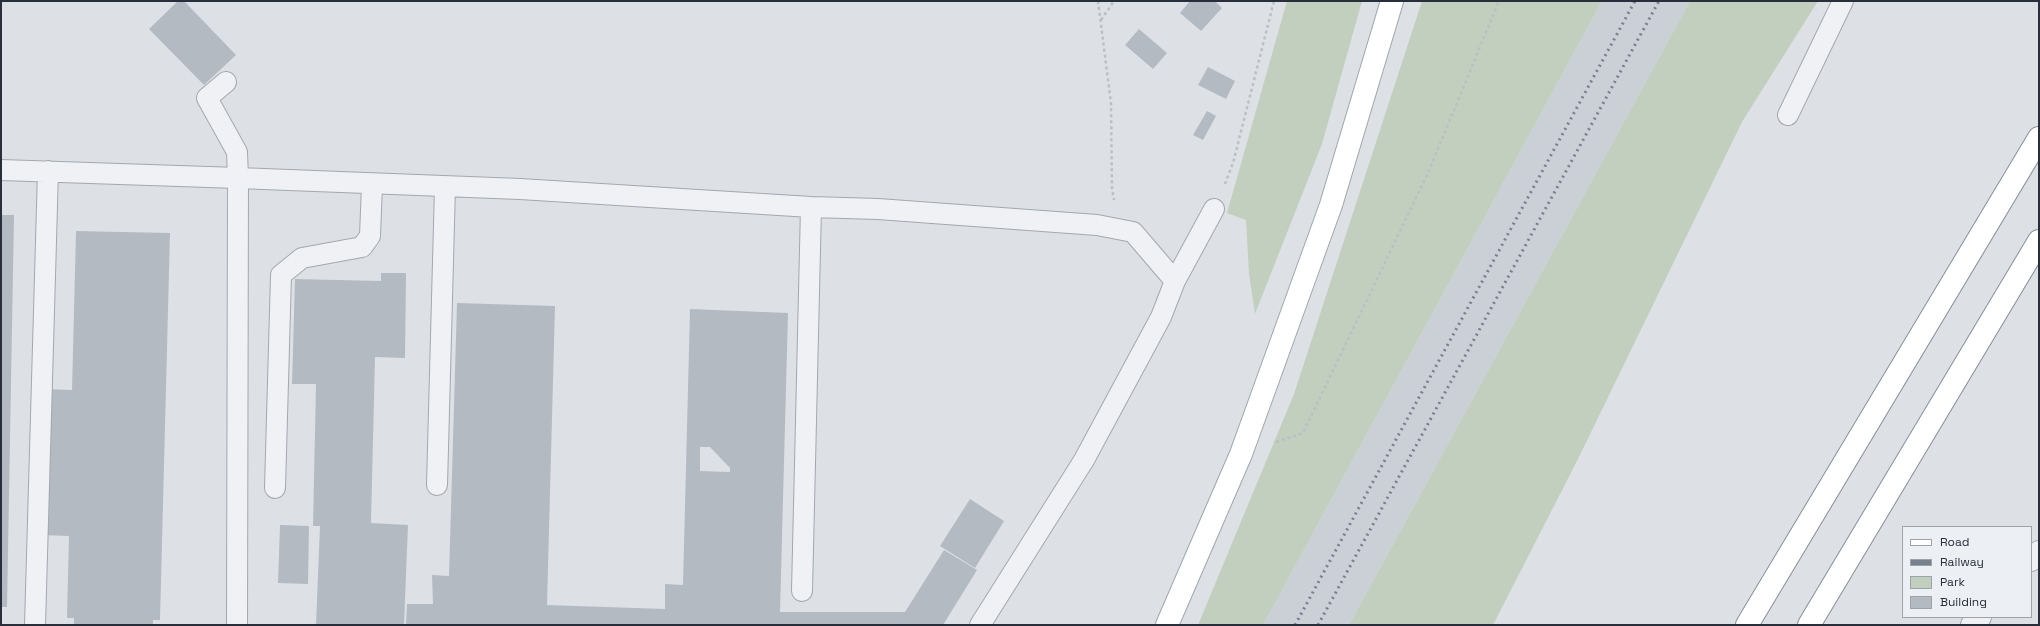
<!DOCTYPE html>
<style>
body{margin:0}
#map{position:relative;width:2040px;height:626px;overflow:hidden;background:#dde1e6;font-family:"Space Grotesk",sans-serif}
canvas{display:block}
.frame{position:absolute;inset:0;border:2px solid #282f3b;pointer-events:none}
.legend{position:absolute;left:1902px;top:526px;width:130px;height:92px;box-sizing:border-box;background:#eceff3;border:1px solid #9ea2a9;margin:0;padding:5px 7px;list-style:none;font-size:12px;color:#282f3b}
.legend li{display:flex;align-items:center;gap:8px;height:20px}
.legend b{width:20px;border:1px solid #9ea2a9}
</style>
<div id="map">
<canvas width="2040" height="626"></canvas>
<div class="frame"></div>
<ul class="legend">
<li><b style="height:5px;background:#fff"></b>Road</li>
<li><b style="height:5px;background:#78818e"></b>Railway</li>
<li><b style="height:11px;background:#c3cfbe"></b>Park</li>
<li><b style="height:11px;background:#b4bac2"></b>Building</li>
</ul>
</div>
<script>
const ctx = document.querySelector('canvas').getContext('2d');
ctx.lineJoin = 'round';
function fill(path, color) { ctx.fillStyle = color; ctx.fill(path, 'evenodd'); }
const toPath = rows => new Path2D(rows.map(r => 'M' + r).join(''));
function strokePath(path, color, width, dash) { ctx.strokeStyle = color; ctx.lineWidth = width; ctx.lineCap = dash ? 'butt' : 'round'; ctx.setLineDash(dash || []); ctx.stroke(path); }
const built = toPath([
 [1602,1,1690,1,1349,625,1263,625]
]);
const green = toPath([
 [1287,1,1362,1,1322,144,1255,314,1249,274,1246,220,1227,213],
 [1422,1,1602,1,1263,625,1198,625,1294,394],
 [1690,1,1818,1,1742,122,1577,461,1493,625,1349,625]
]);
const building = toPath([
 [178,1,184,1,236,55,204,85,149,29],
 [1190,1,1215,1,1222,8,1201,31,1180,13],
 [1139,29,1167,53,1153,69,1125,45],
 [1208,67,1235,81,1226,99,1198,85],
 [1207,111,1216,116,1203,140,1193,135],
 [1,215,14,215,7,607,1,607],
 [76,231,170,233,160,620,153,620,153,625,74,625,74,618,67,618,69,536,41,535,42,389,72,390],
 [381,273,406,273,405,358,375,357,371,523,408,525,404,625,316,625,320,526,313,526,316,384,292,384,295,279,381,281],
 [457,303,555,306,547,605,665,609,665,584,683,585,690,309,788,313,780,612,905,612,944,550,977,570,943,625,406,625,407,604,433,604,432,575,449,576],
 [700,447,710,447,730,468,730,472,700,471],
 [970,499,1004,521,975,568,940,546],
 [280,525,309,526,308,584,278,583]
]);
const path = toPath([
 [1098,1,1111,103,1112,188,1114,200],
 [1101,20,1114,1],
 [1225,184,1233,163,1274,1],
 [1276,442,1303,433,1428,173,1499,1]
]);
const service = toPath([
 [226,82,207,98,237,152,238,178,520,189,811,207,878,209,1097,225,1133,232,1175,281],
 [1788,115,1843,1],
 [1,170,238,178,237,625],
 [437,485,445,187],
 [275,488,281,275,302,258,362,247,370,236,372,185],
 [802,591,811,207],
 [35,625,48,171],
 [980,625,1084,460,1161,317,1175,281,1214,209]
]);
const tertiary = toPath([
 [2031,560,2039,552],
 [1972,625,1980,617]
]);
const primary = toPath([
 [1167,625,1241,454,1331,205,1392,1]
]);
const motorway = toPath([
 [1747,625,2039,138],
 [1809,625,2039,241]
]);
const rail = toPath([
 [1295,625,1635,1],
 [1318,625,1659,1]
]);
fill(built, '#cbd0d7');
fill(green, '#c3cfbe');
fill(building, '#b4bac2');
strokePath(service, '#a3a8af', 22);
strokePath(tertiary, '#a3a8af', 24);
strokePath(primary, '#9da6b0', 24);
strokePath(motorway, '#858f9b', 24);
strokePath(path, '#bbbfc4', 2.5, [3, 3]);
strokePath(service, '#eff1f4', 20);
strokePath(tertiary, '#eff1f4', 22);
strokePath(primary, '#fff', 22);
strokePath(motorway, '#fff', 22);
strokePath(rail, '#78818e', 3, [2, 4]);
</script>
